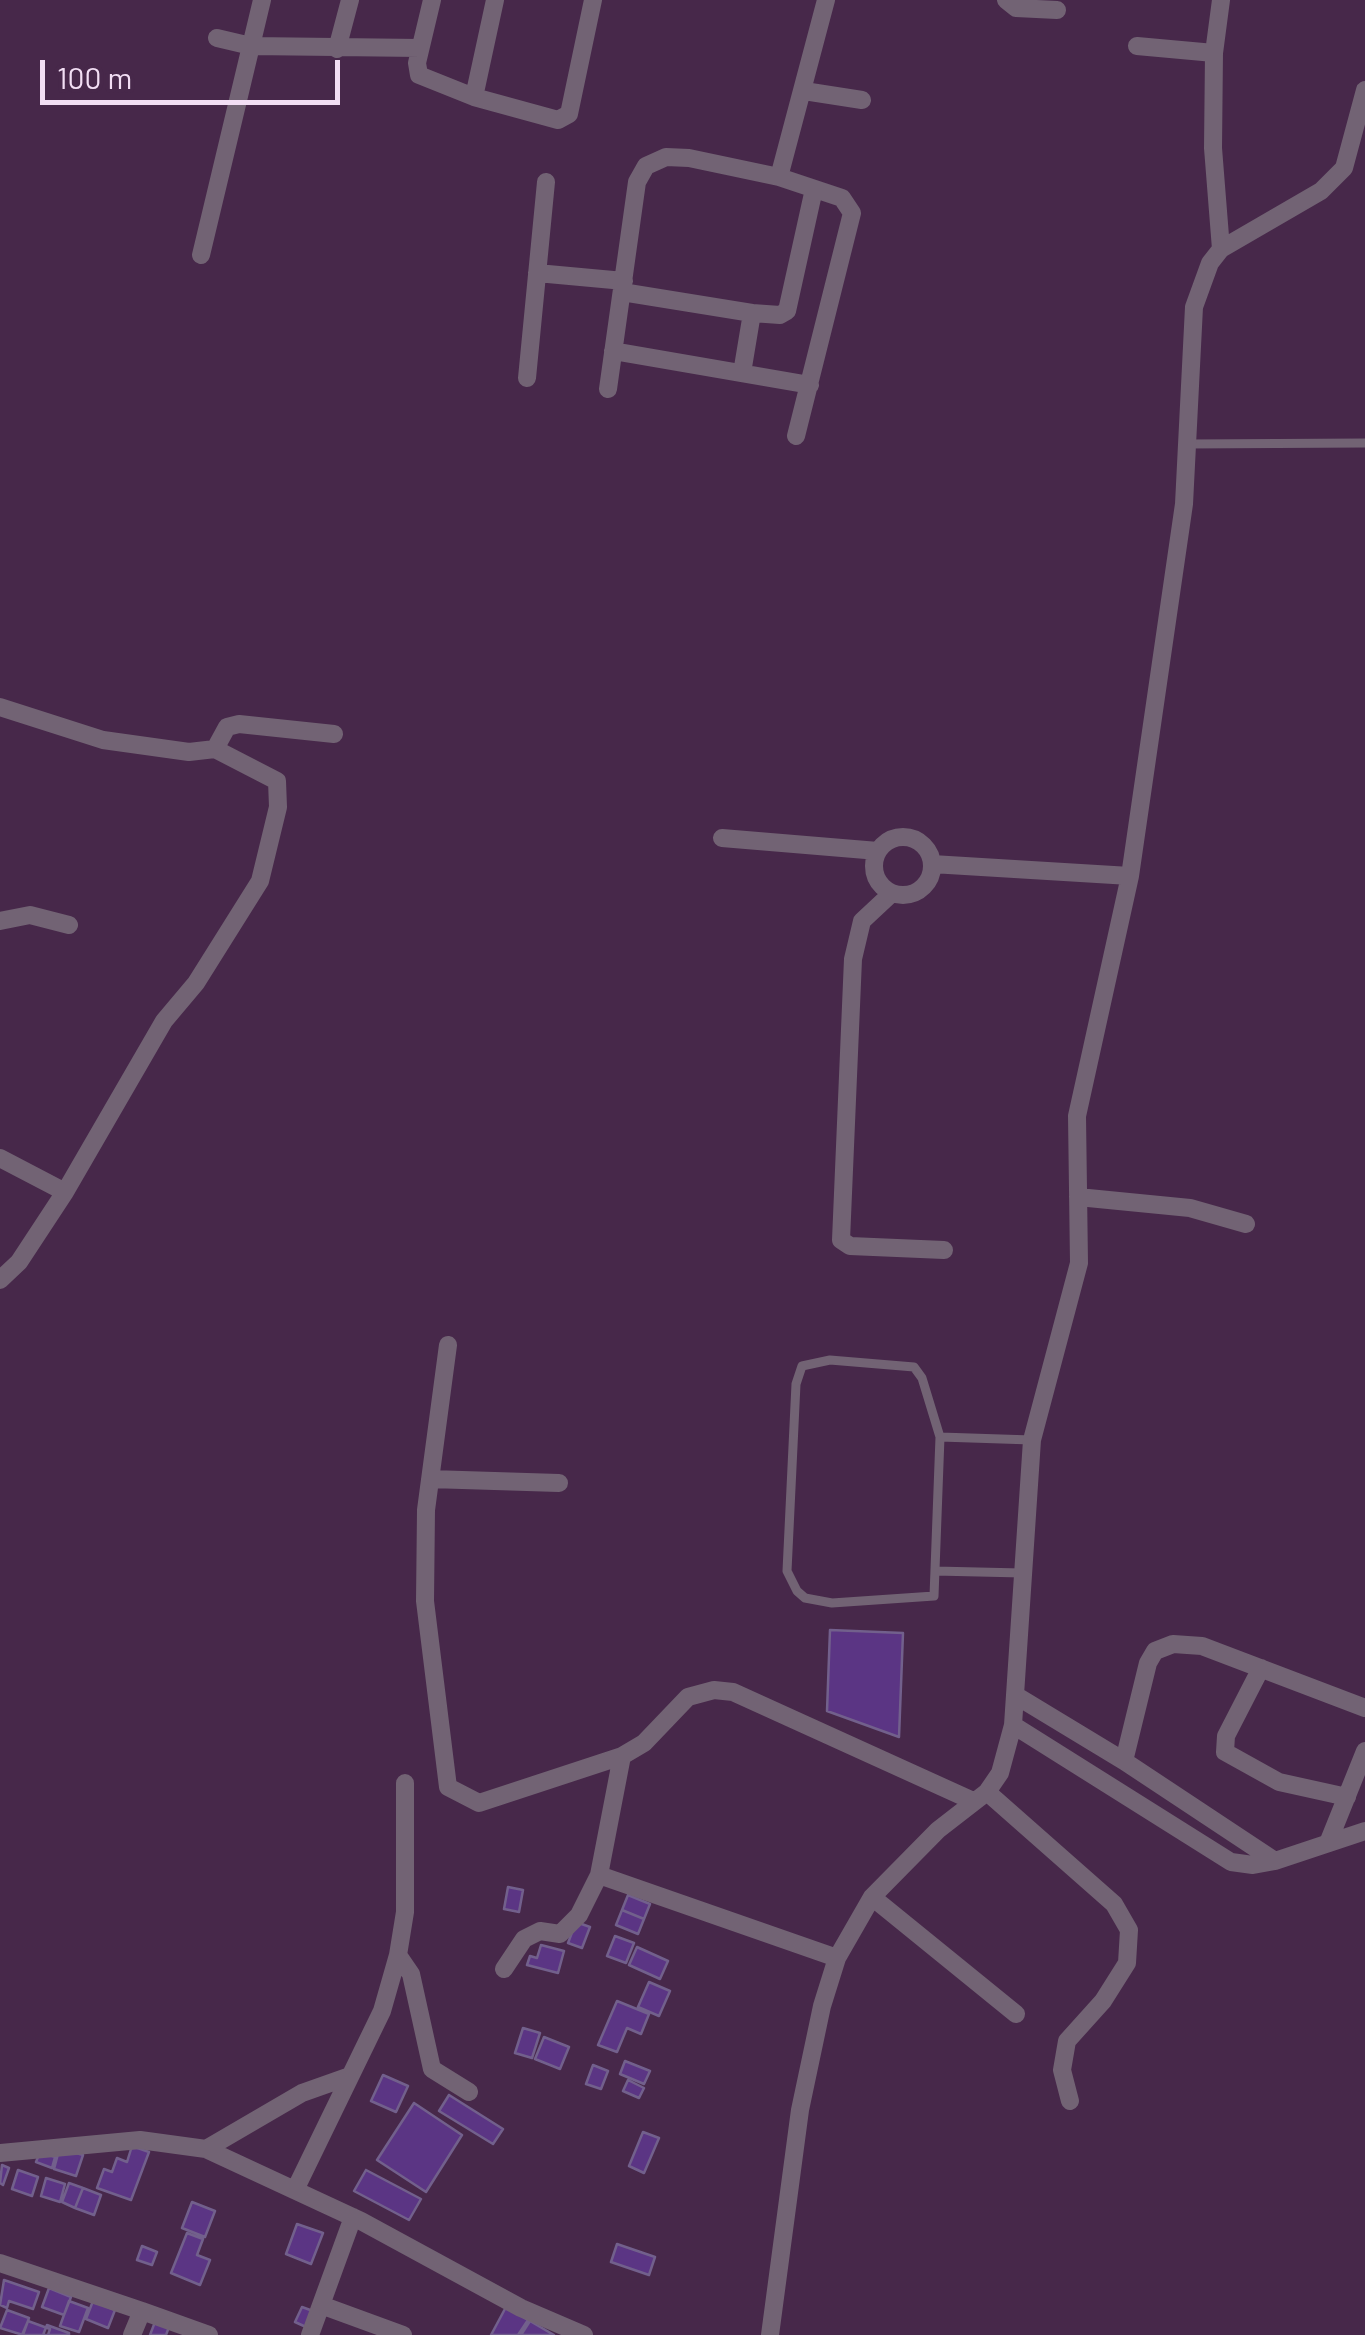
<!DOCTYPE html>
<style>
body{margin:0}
#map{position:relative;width:1365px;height:2335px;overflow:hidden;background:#47284a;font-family:Barlow,sans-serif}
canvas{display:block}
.scale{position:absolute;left:40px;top:60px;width:300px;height:45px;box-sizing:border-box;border:5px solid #f2def4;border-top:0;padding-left:12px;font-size:30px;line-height:35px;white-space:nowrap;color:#f2def4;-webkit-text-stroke:8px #47284a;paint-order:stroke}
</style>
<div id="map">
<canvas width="1365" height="2335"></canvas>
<div class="scale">100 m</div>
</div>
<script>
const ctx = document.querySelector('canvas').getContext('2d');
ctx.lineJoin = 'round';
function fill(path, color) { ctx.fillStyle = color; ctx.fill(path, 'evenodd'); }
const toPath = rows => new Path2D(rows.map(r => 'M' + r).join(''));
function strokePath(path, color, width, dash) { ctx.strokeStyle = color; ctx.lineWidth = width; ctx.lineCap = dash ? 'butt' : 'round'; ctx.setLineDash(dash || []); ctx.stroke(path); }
const building = toPath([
 [830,1630,903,1633,899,1737,827,1711,830,1630],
 [508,1887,523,1890,519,1912,504,1909,508,1887],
 [628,1895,650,1904,644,1919,622,1910,628,1895],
 [622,1910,644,1919,638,1934,616,1925,622,1910],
 [576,1922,590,1927,582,1948,568,1943,576,1922],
 [615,1936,634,1943,626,1963,607,1956,615,1936],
 [541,1945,564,1951,558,1973,527,1965,530,1956,537,1958,541,1945],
 [637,1947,668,1961,660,1979,629,1965,637,1947],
 [649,1982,670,1991,659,2016,638,2007,649,1982],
 [617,2001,649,2014,641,2034,627,2028,617,2052,598,2045,617,2001],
 [523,2028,540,2033,532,2058,515,2053,523,2028],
 [544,2037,569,2047,560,2069,535,2059,544,2037],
 [625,2061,650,2071,644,2084,620,2074,625,2061],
 [593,2065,608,2071,601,2089,586,2084,593,2065],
 [383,2075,408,2086,396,2112,371,2101,383,2075],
 [628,2080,644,2088,639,2098,623,2091,628,2080],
 [449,2095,503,2129,493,2144,439,2111,449,2095],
 [414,2103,462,2135,426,2192,377,2160,414,2103],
 [643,2132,659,2138,644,2173,629,2166,643,2132],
 [132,2146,149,2152,131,2200,97,2188,104,2169,112,2172,117,2158,127,2162,132,2146],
 [66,2150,83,2155,76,2176,54,2169,58,2154,66,2150],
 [40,2152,55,2157,52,2168,36,2162,40,2152],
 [2,2165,9,2168,3,2185,0,2183,2,2165],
 [18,2170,38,2177,32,2196,12,2189,18,2170],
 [366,2170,421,2199,409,2220,354,2191,366,2170],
 [46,2178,65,2184,60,2202,41,2196,46,2178],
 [69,2183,83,2188,75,2208,62,2202,69,2183],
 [83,2188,101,2195,94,2215,75,2208,83,2188],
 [192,2202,215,2211,205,2237,182,2228,192,2202],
 [297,2224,323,2233,311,2264,286,2254,297,2224],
 [187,2233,203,2239,197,2255,210,2260,200,2285,171,2273,187,2233],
 [617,2244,655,2257,649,2275,611,2262,617,2244],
 [142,2246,157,2252,152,2265,137,2260,142,2246],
 [4,2280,39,2292,33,2309,9,2301,7,2308,0,2305,4,2280],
 [49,2288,71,2297,64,2315,42,2307,49,2288],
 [69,2301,88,2308,79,2332,60,2326,69,2301],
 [93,2301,115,2310,108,2328,86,2319,93,2301],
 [302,2307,313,2311,306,2327,295,2322,302,2307],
 [506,2307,528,2320,518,2335,491,2335,506,2307],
 [7,2310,29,2318,23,2335,0,2328,7,2310],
 [28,2321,50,2329,48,2335,22,2335,28,2321],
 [530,2321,554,2335,521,2335,530,2321],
 [155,2322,169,2327,166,2335,150,2335,155,2322],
 [47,2325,69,2333,69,2335,43,2335,47,2325]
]);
const lane = toPath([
 [1188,444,1365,443],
 [940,1437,922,1378,914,1367,830,1360,802,1366,796,1384,787,1571,797,1591,805,1598,832,1603,934,1596,940,1437,1032,1440],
 [935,1571,1022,1573]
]);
const street = toPath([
 [432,0,417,63,419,75,474,97,558,120,569,114,593,0],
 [1006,0,1016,8,1057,10],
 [1221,0,1214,53,1213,148,1221,249],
 [217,38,251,46,420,48],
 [1137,46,1214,53],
 [337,49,350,0],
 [804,91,862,100],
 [474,97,495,0],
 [201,255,262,0],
 [537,273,624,281],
 [622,292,752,313],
 [613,351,810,385],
 [742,373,752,313,780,315,787,311,814,189],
 [527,378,546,182],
 [608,389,637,182,646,166,666,157,689,158,779,177],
 [796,436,852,213,842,198,779,177,826,0],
 [0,707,103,740,189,752,215,749,227,727,239,724,334,734],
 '874 866a29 29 0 1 1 58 0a29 29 0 1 1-58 0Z',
 [722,838,878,851],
 [932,864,1130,876],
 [892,893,862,921,853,959,841,1240,850,1246,944,1250],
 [0,921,30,915,69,925],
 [0,1158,65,1192],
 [1078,1197,1190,1208,1246,1224],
 [0,1280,19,1262,65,1192,164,1021,196,983,260,881,278,807,277,781,215,749],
 [448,1345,426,1510,425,1601,448,1787,479,1803,622,1756,644,1743,688,1697,714,1690,733,1692,973,1801],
 [430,1479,559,1483],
 [1261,1668,1226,1736,1225,1752,1279,1782,1347,1797],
 [1015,1695,1124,1761],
 [1013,1725,1231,1862,1253,1865,1275,1861,1365,1831],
 [622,1756,599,1875,837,1958],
 [987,1792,1114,1904,1129,1930,1127,1963,1103,2001,1067,2041,1062,2070,1070,2101],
 [1328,1843,1365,1751],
 [1275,1861,1124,1761,1148,1663,1155,1651,1173,1644,1202,1646,1365,1708],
 [872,1897,1016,2014],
 [398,1955,411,1974,432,2069,469,2092],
 [504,1969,524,1939,540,1931,560,1934,579,1915,599,1875],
 [206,2149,302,2093,350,2076],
 [0,2153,140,2140,206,2149,361,2221,521,2308,584,2335],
 [295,2190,382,2011,398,1955,405,1912,405,1783],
 [0,2263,142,2311,132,2335],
 [321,2305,403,2335],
 [142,2311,209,2335],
 [310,2335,353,2217],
 [770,2335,800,2110,822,2006,837,1958,872,1897,938,1830,987,1792,1000,1773,1013,1725,1032,1440,1079,1263,1077,1116,1130,876,1184,504,1194,307,1210,263,1221,249,1321,191,1344,168,1365,90]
]);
fill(building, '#5b3584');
strokePath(building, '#72608c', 2.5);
strokePath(lane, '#726374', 9);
strokePath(street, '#726374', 18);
</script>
